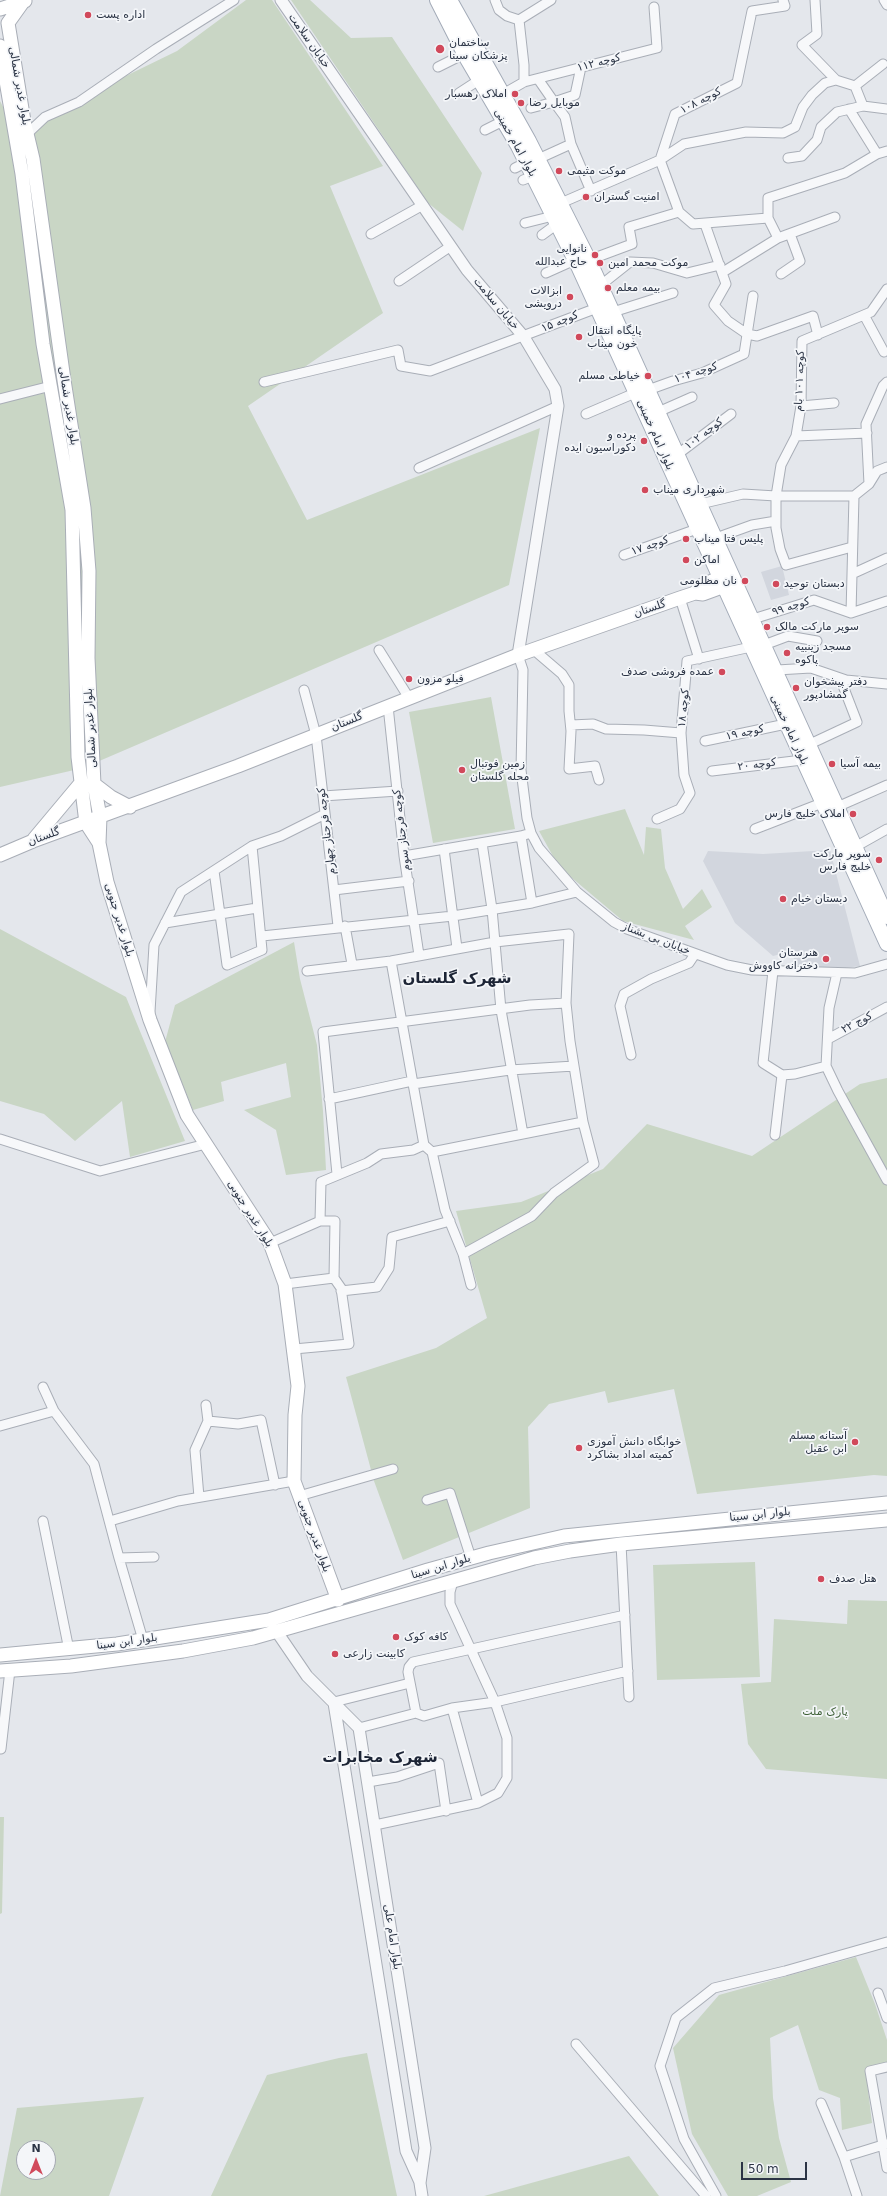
<!DOCTYPE html>
<meta charset="utf-8">
<style>
body{margin:0}
#map{position:relative;width:887px;height:2196px;overflow:hidden;background:#e4e7ec;font-family:"DejaVu Sans",sans-serif}
canvas{display:block}
.north{position:absolute;left:16px;top:2140px;width:40px;height:40px;box-sizing:border-box;background:#f4f6f9;border:1px solid #a4a8b1;border-radius:50%;rotate:0deg;font-size:11px;font-weight:700;line-height:16px;text-align:center;color:#2b3445}
.north::after{content:'';display:block;margin:auto;width:14px;height:18px;background:#d1495b;clip-path:polygon(50% 0,100% 100%,50% 72%,0 100%)}
.scale{position:absolute;left:741px;top:2162px;width:66px;height:18px;box-sizing:border-box;border:2px solid #2b3445;border-top:0;padding-left:5px;font-size:12px;line-height:14px;white-space:nowrap;color:#2b3445;-webkit-text-stroke:3px #f4f6f9;paint-order:stroke}
</style>
<div id="map">
<canvas width="887" height="2196"></canvas>
<div class="north">N</div>
<div class="scale">50 m</div>
</div>
<script>
const ctx = document.querySelector('canvas').getContext('2d');
ctx.lineJoin = 'round';
function fill(path, color) { ctx.fillStyle = color; ctx.fill(path, 'evenodd'); }
const toPath = rows => new Path2D(rows.map(r => 'M' + r).join(''));
function strokePath(path, color, width, dash) { ctx.strokeStyle = color; ctx.lineWidth = width; ctx.lineCap = dash ? 'butt' : 'round'; ctx.setLineDash(dash || []); ctx.stroke(path); }
function write(font, color, halo, rows, align = 'center') {
  ctx.font = font + ' "DejaVu Sans","Noto Sans Arabic",sans-serif'; ctx.lineWidth = 3.5; ctx.setLineDash([]); ctx.textBaseline = 'middle'; ctx.strokeStyle = halo; ctx.fillStyle = color; for (const [text, x, y, turn = 0] of rows) {
    ctx.save(); ctx.translate(x, y); ctx.rotate((+turn || 0) * Math.PI / 180); ctx.textAlign = isNaN(turn) ? turn : align; if (halo) ctx.strokeText(text, 0, 0); ctx.fillText(text, 0, 0); ctx.restore();
  }
}
const built = toPath([
 [782,566,789,595,771,600,761,572],
 [830,850,860,966,838,969,795,967,793,951,773,956,735,923,703,861,708,851,763,854]
]);
const green = toPath([
 [246,0,272,0,383,166,330,186,383,313,248,406,307,520,540,428,509,585,83,768,0,787,0,101,15,130,177,51],
 [291,0,310,0,351,38,392,37,482,173,463,231,428,203],
 [491,697,515,829,433,843,409,712],
 [625,809,644,855,646,827,661,829,665,868,683,909,702,889,712,907,685,926,694,940,623,921,559,867,539,831],
 [0,929,126,997,185,1141,130,1157,122,1101,75,1141,44,1114,0,1101],
 [294,942,300,979,317,1045,323,1111,326,1170,286,1175,276,1130,244,1110,291,1097,286,1063,221,1082,224,1101,193,1110,165,1042,175,1005],
 [887,1078,887,1476,874,1475,697,1494,674,1389,608,1403,605,1391,549,1404,528,1427,530,1508,403,1560,374,1481,346,1377,436,1348,487,1318,456,1211,521,1202,603,1169,647,1124,752,1156,860,1084],
 [755,1562,760,1677,657,1680,653,1565],
 [848,1600,887,1601,887,1779,766,1769,748,1744,741,1684,771,1682,774,1619,847,1624],
 [0,1817,4,1817,2,1913,0,1914],
 [856,1957,875,2004,887,2040,887,2062,866,2073,872,2123,842,2130,840,2098,819,2090,798,2025,770,2038,773,2098,779,2138,791,2182,757,2196,728,2196,692,2134,673,2048,719,1995],
 [367,2053,397,2196,211,2196,267,2075,339,2058],
 [144,2097,109,2196,0,2196,17,2108],
 [24,2148,48,2148,48,2172,24,2172],
 [629,2156,659,2196,484,2196]
]);
const minor = toPath([
 [495,0,499,10,507,16,519,20,551,0],
 [815,0,817,34,802,45,836,80,825,83,812,95,803,107,795,127,783,133,746,132,684,144,660,160,679,212,693,224,768,218,768,198,845,173,877,154,887,151],
 [884,0,887,5],
 [519,20,524,65,524,82],
 [438,67,464,54],
 [581,67,575,95,554,102,565,117,571,144,591,191],
 [855,86,883,64],
 [459,93,479,80],
 [503,94,524,82,657,48,654,7],
 [863,106,887,109],
 [531,108,554,102,538,79],
 [849,109,877,154],
 [485,130,503,121],
 [27,134,45,117,79,102,156,49,234,0],
 [788,158,802,156,817,140,821,127,837,112,863,106,855,86,836,80],
 [538,159,571,144],
 [515,168,527,162],
 [523,180,533,176],
 [561,203,660,160,675,114,737,83,752,11,785,6,783,0],
 [525,223,553,216],
 [705,224,726,284,714,305,728,321,747,334,757,336,813,316,818,335],
 [371,234,423,205],
 [542,235,557,224],
 [778,238,835,217],
 [589,260,632,244,629,227,679,212],
 [723,272,778,238,768,218],
 [546,273,575,260],
 [781,274,800,261,790,234],
 [399,281,451,246],
 [601,285,630,262,653,263,687,273,720,265],
 [613,312,673,293],
 [864,315,884,352],
 [264,382,398,350,401,366,430,371,597,308],
 [648,390,673,381,702,373,744,354,753,296],
 [0,399,51,386],
 [801,406,834,403],
 [658,412,692,397],
 [586,414,635,393],
 [796,436,867,433],
 [678,454,731,414],
 [419,468,558,406],
 [869,484,866,424,883,386,887,382],
 [700,504,743,494,776,496,781,465,796,436,801,406,802,341,871,312,887,289],
 [716,538,752,525,776,521],
 [852,547,786,565,780,549,776,528,776,496,854,496,869,484,877,471,887,467],
 [624,555,697,529],
 [852,574,887,558],
 [680,598,699,659],
 [851,613,854,496],
 [851,613,887,601],
 [753,619,814,600,851,613],
 [764,645,788,636,817,641],
 [379,650,409,698],
 [534,650,562,674,569,685,569,711,571,731,569,769,595,766,599,780],
 [518,655,523,670,521,770,527,818,531,833,539,848,577,892,614,922,627,929,727,965,752,970,855,973,887,964],
 [777,670,811,668,846,680,887,684],
 [304,690,316,735,338,926],
 [388,706,404,856,419,955],
 [571,725,593,724,606,729,644,730,681,733,687,661,751,647],
 [705,741,786,724],
 [810,744,857,722,840,678],
 [712,771,802,760],
 [323,796,398,791],
 [837,807,887,785],
 [657,819,680,809,690,793,684,775,681,733],
 [755,829,822,803],
 [521,836,532,903],
 [482,843,492,909,501,1010,523,1134],
 [855,847,887,829],
 [444,849,457,948],
 [404,856,521,836,531,833],
 [214,871,227,965,262,950,252,846],
 [334,890,409,881],
 [165,923,257,908],
 [345,926,352,964],
 [262,936,453,916,532,903,577,892],
 [391,961,424,1145,432,1152,445,1210,463,1254,471,1285],
 [307,971,391,961,495,942,569,934,566,1003,570,1041,583,1122,594,1164,554,1193,532,1216,463,1254],
 [773,971,763,1063,782,1075],
 [150,1012,154,945,181,892,252,846,281,836,325,814],
 [828,1039,887,1007],
 [631,1055,620,1006,624,994,651,979,689,963,695,954],
 [826,1066,838,1091,887,1180],
 [413,1084,510,1070,574,1066],
 [329,1099,412,1081],
 [775,1135,782,1075,795,1074,826,1066,829,1008,837,973],
 [0,1139,100,1171,206,1144],
 [432,1152,583,1122],
 [337,1174,323,1032,530,1005,566,1003],
 [270,1243,320,1221,321,1182,367,1163,381,1154,413,1150,424,1145],
 [285,1284,334,1278,335,1221,320,1221],
 [341,1291,377,1287,389,1268,392,1237,450,1221],
 [294,1349,349,1344,341,1288,334,1278],
 [43,1387,54,1411,94,1464,119,1558,143,1640],
 [208,1421,238,1424,261,1420,275,1485],
 [0,1426,54,1411],
 [299,1496,393,1469],
 [199,1497,195,1450,208,1421,206,1405],
 [427,1500,450,1493,471,1558],
 [43,1521,69,1650],
 [110,1521,178,1501,294,1481],
 [621,1544,629,1697],
 [119,1558,154,1557],
 [334,1702,410,1683],
 [452,1708,478,1803],
 [416,1713,408,1672,409,1667,413,1662,625,1615],
 [359,1728,416,1713,424,1716,452,1708,495,1702,628,1671],
 [1,1749,10,1670],
 [368,1782,397,1777,439,1763,446,1811],
 [375,1825,478,1803,498,1793,507,1778,507,1738,495,1702,450,1604,450,1592,453,1581],
 [878,1993,887,2018],
 [576,2044,706,2196],
 [887,2067,870,2071,887,2168],
 [821,2103,844,2157,857,2196],
 [844,2157,886,2144],
 [716,2196,684,2139,660,2066,676,2018,714,1988,785,1971,887,1942]
]);
const tertiary = toPath([
 [281,0,467,270,524,337,555,389,558,406,518,655],
 [277,1632,307,1676,359,1728,425,2148,420,2183,422,2196],
 [334,1703,406,2151,420,2182]
]);
const secondary = toPath([
 [23,2,8,23,24,121,33,159,64,380,84,508,89,571,88,658,94,784,100,817,99,843,107,882,150,1020,187,1115,270,1243,285,1284,298,1386,295,1415,294,1481,338,1600],
 [0,9,25,1],
 [0,46,22,174,43,344,72,510,78,757,86,823,99,843],
 [695,593,703,594,733,583],
 [94,784,111,797,130,807],
 [34,839,80,784],
 [0,855,33,841,238,766,518,655,680,598,695,593,700,586,729,574],
 [0,1655,117,1644,269,1620,428,1570,489,1553,564,1536,887,1503],
 [0,1671,71,1666,183,1651,253,1638,534,1558,570,1551,621,1544,887,1520]
]);
const primary = toPath([
 [437,0,467,59,518,146,578,266,887,944],
 [450,0,529,141,589,260,887,917]
]);
const markers = [
 [88,15,4,"#d1495b"],
 [440,49,5,"#d1495b"],
 [515,94,4,"#d1495b"],
 [521,103,4,"#d1495b"],
 [559,171,4,"#d1495b"],
 [586,197,4,"#d1495b"],
 [595,255,4,"#d1495b"],
 [600,263,4,"#d1495b"],
 [608,288,4,"#d1495b"],
 [570,297,4,"#d1495b"],
 [579,337,4,"#d1495b"],
 [648,376,4,"#d1495b"],
 [644,441,4,"#d1495b"],
 [645,490,4,"#d1495b"],
 [686,539,4,"#d1495b"],
 [686,560,4,"#d1495b"],
 [745,581,4,"#d1495b"],
 [776,584,4,"#d1495b"],
 [767,627,4,"#d1495b"],
 [787,653,4,"#d1495b"],
 [722,672,4,"#d1495b"],
 [409,679,4,"#d1495b"],
 [796,688,4,"#d1495b"],
 [832,764,4,"#d1495b"],
 [462,770,4,"#d1495b"],
 [853,814,4,"#d1495b"],
 [879,860,4,"#d1495b"],
 [783,899,4,"#d1495b"],
 [826,959,4,"#d1495b"],
 [855,1442,4,"#d1495b"],
 [579,1448,4,"#d1495b"],
 [821,1579,4,"#d1495b"],
 [396,1637,4,"#d1495b"],
 [335,1654,4,"#d1495b"]
];
const poiNames = [
 ["اداره پست",96,15],
 ["ساختمان",449,43],
 ["پزشکان سینا",449,56],
 ["املاک رهسبار",507,94,"right"],
 ["موبایل رضا",529,103],
 ["موکت مثیمی",567,171],
 ["امنیت گستران",594,197],
 ["نانوایی",587,249,"right"],
 ["حاج عبدالله",587,262,"right"],
 ["موکت محمد امین",608,263],
 ["بیمه معلم",616,288],
 ["ابزالات",562,291,"right"],
 ["درویشی",562,304,"right"],
 ["پایگاه انتقال",587,331],
 ["خون میناب",587,344],
 ["خیاطی مسلم",640,376,"right"],
 ["پرده و",636,435,"right"],
 ["دکوراسیون ایده",636,448,"right"],
 ["شهرداری میناب",653,490],
 ["پلیس فتا میناب",694,539],
 ["اماکن",694,560],
 ["نان مظلومی",737,581,"right"],
 ["دبستان توحید",784,584],
 ["سوپر مارکت مالک",775,627],
 ["مسجد زینبیه",795,647],
 ["پاکوه",795,660],
 ["عمده فروشی صدف",714,672,"right"],
 ["فیلو مزون",417,679],
 ["دفتر پیشخوان",804,682],
 ["گمشادپور",804,695],
 ["زمین فوتبال",470,764],
 ["محله گلستان",470,777],
 ["بیمه آسیا",840,764],
 ["املاک خلیج فارس",845,814,"right"],
 ["سوپر مارکت",871,854,"right"],
 ["خلیج فارس",871,867,"right"],
 ["دبستان خیام",791,899],
 ["هنرستان",818,953,"right"],
 ["دخترانه کاووش",818,966,"right"],
 ["آستانه مسلم",847,1436,"right"],
 ["ابن عقیل",847,1449,"right"],
 ["خوابگاه دانش آموزی",587,1442],
 ["کمیته امداد بشاکرد",587,1455],
 ["هتل صدف",829,1579],
 ["کافه کوک",404,1637],
 ["کابینت زارعی",343,1654]
];
const streetNames = [
 ["خیابان سلامت",309,41,55],
 ["کوچه ۱۱۲",599,63,-14],
 ["بلوار غدیر شمالی",19,86,80],
 ["کوچه ۱۰۸",701,101,-27],
 ["بلوار امام خمینی",515,143,61],
 ["خیابان سلامت",496,304,50],
 ["کوچه ۱۵",560,322,-22],
 ["کوچه ۱۰۴",696,373,-18],
 ["کوچه ۱۰۱ بام",800,381,-88],
 ["بلوار غدیر شمالی",68,406,81],
 ["کوچه ۱۰۲",704,434,-37],
 ["بلوار امام خمینی",655,435,66],
 ["کوچه ۱۷",650,546,-19],
 ["کوچه ۹۹",791,607,-17],
 ["گلستان",650,609,-19],
 ["کوچه ۱۸",684,708,-84],
 ["گلستان",347,722,-22],
 ["بلوار غدیر شمالی",91,728,-93],
 ["بلوار امام خمینی",789,730,65],
 ["کوچه ۱۹",745,733,-12],
 ["کوچه ۲۰",757,765,-7],
 ["کوچه فرحناز سوم",402,830,-97],
 ["کوچه فرحناز چهارم",327,831,-97],
 ["گلستان",44,837,-20],
 ["بلوار غدیر جنوبی",119,920,73],
 ["خیابان بی بشناز",656,939,21],
 ["کوچ ۲۲",857,1023,-28],
 ["بلوار غدیر جنوبی",250,1214,58],
 ["بلوار ابن سینا",760,1515,-6],
 ["بلوار غدیر جنوبی",314,1536,70],
 ["بلوار ابن سینا",441,1567,-17],
 ["بلوار ابن سینا",127,1642,-8],
 ["بلوار امام علی",392,1937,81]
];
const parkNames = [
 ["پارک ملت",825,1712]
];
const districtNames = [
 ["شهرک گلستان",457,979],
 ["شهرک مخابرات",380,1758]
];
fill(built, '#d2d6de');
fill(green, '#c9d6c5');
strokePath(minor, '#a9aeb7', 11);
strokePath(tertiary, '#a9aeb7', 13);
strokePath(secondary, '#a9aeb7', 15);
strokePath(primary, '#a3abb8', 16);
strokePath(minor, '#f7f8fa', 9);
strokePath(tertiary, '#f7f8fa', 11);
strokePath(secondary, '#fff', 13);
strokePath(primary, '#fff', 14);
for (const [x, y, r, color] of markers) { const dot = new Path2D(); dot.arc(x, y, r, 0, 2 * Math.PI); ctx.fillStyle = color; ctx.fill(dot); strokePath(dot, '#f4f6f9', 1.5); }
write('11px', '#2b3445', '#f4f6f9', poiNames, 'left');
write('11px', '#2b3445', '#f4f6f9', streetNames);
write('11px', '#3f6138', '#f4f6f9', parkNames);
write('bold 15px', '#1d2536', '#f4f6f9', districtNames);
</script>
